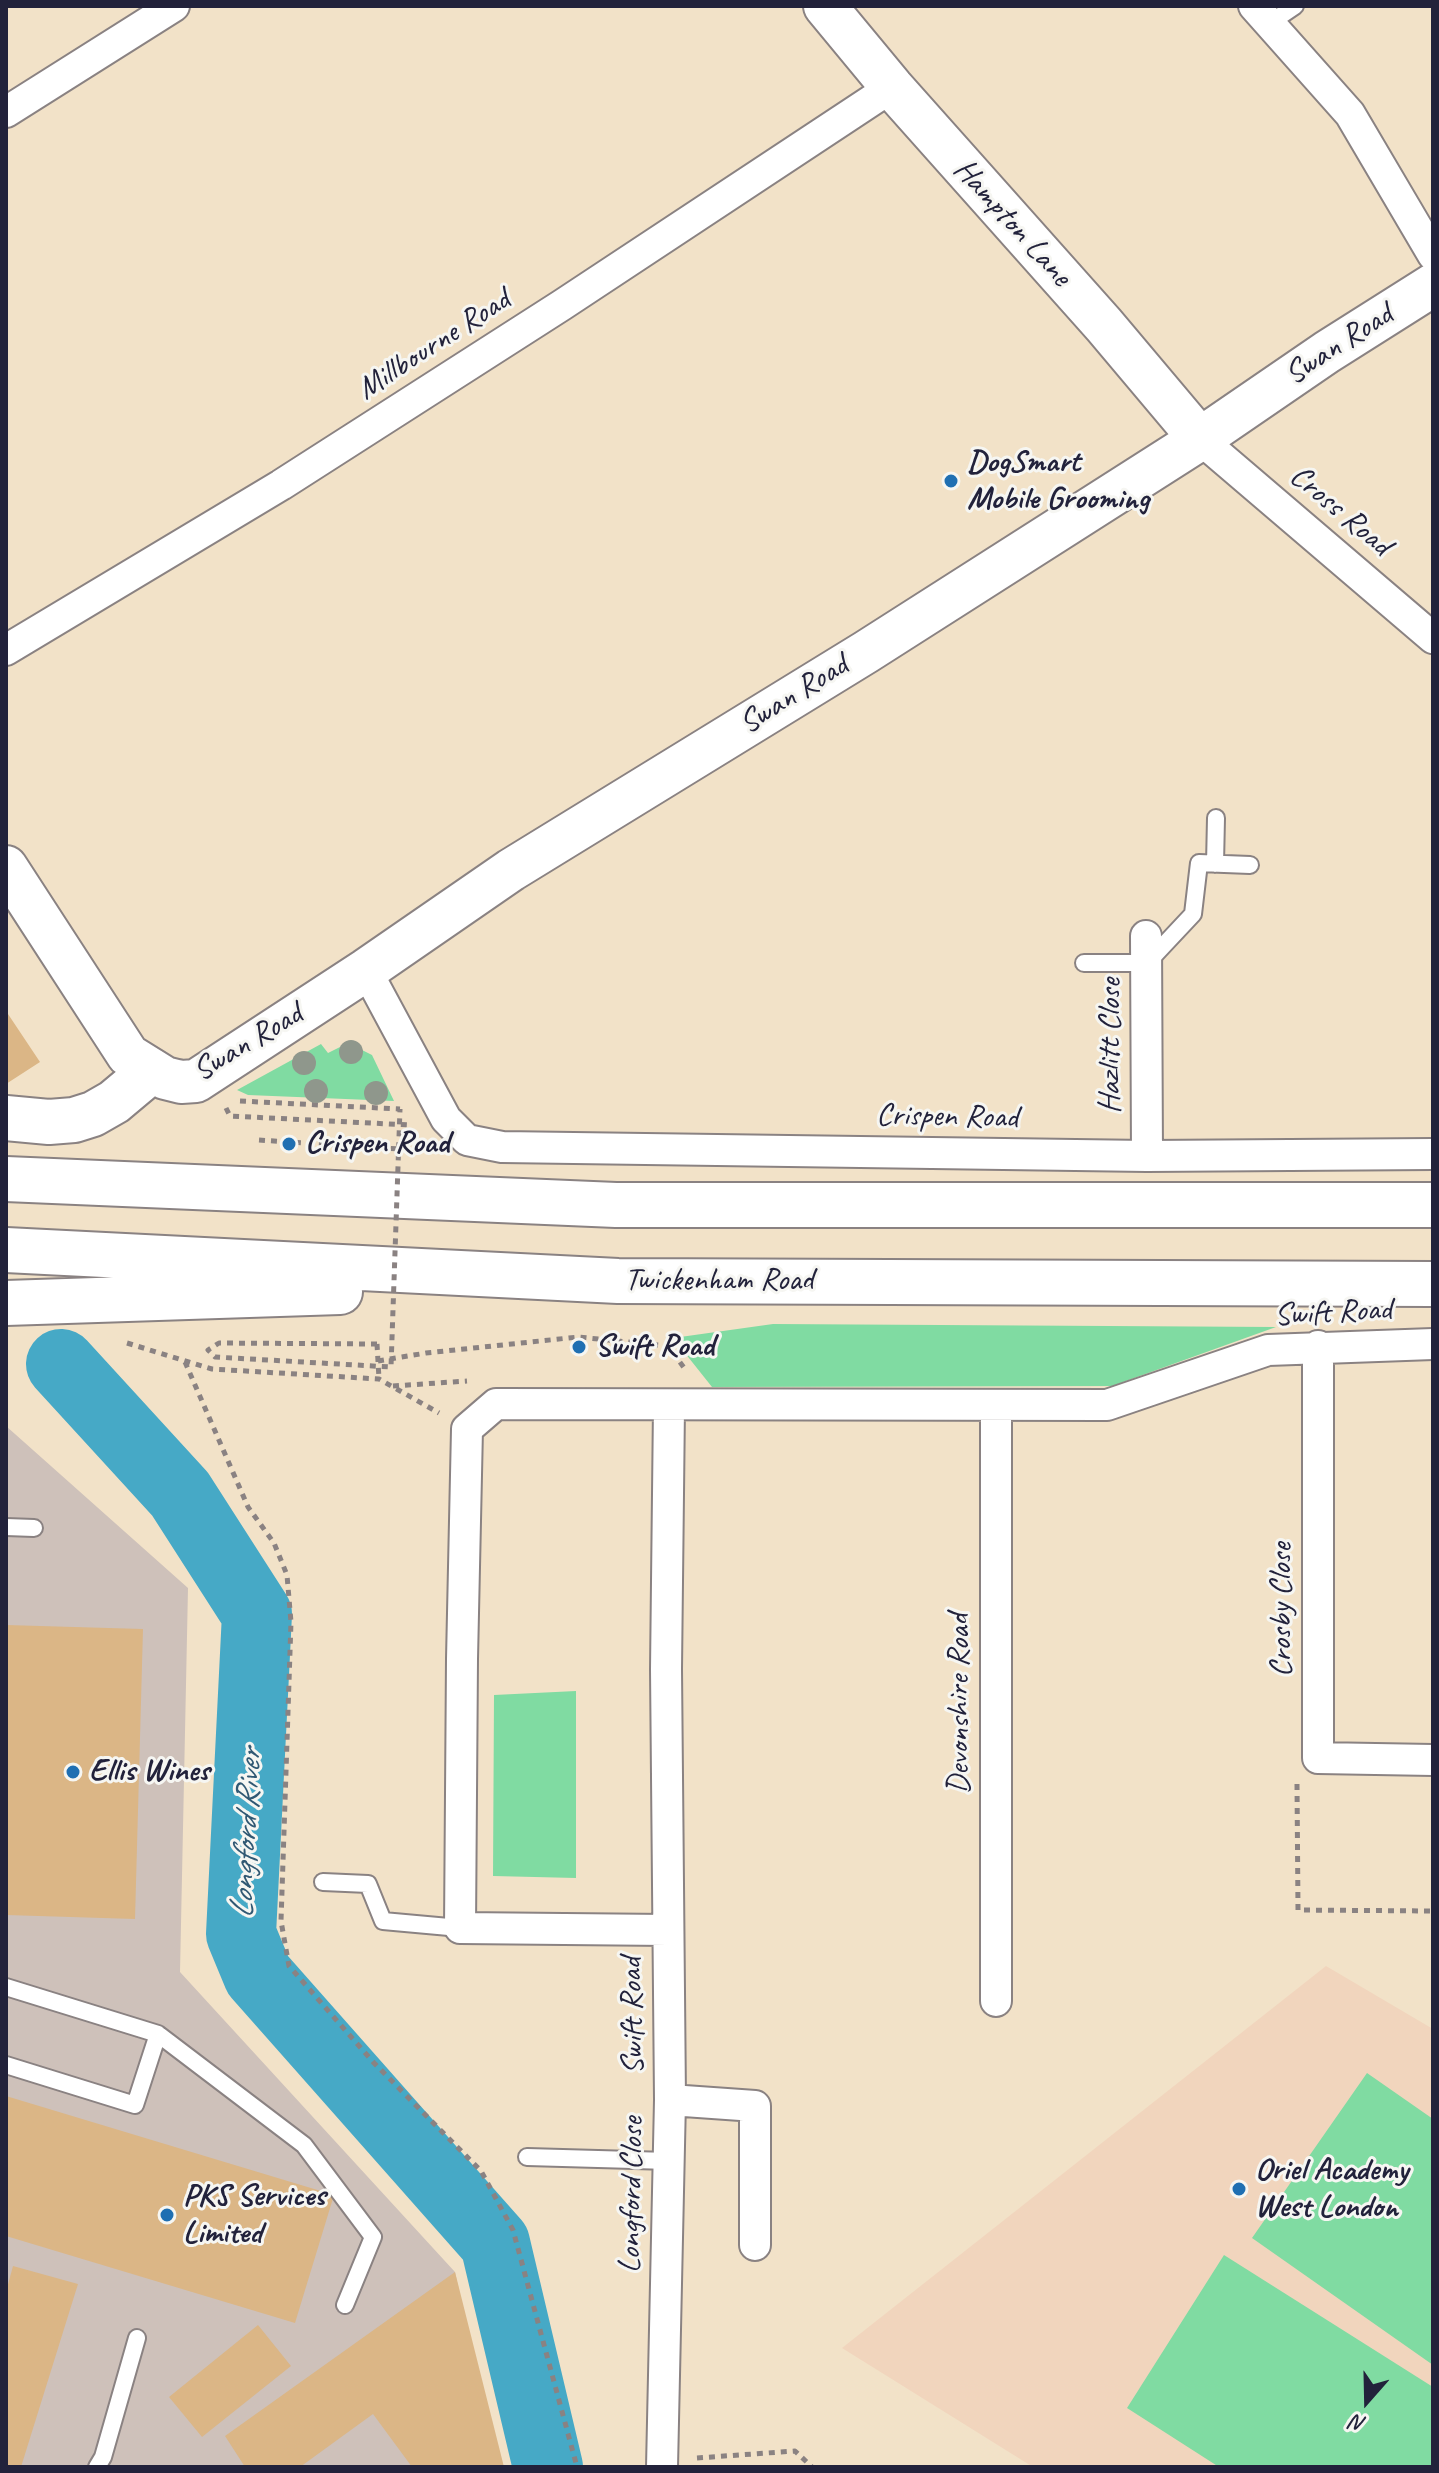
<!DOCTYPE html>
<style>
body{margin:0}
#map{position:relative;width:1439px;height:2473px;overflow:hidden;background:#f2e2c8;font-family:Caveat,sans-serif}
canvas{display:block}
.frame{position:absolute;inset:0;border:8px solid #22223b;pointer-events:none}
.north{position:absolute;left:1327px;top:2361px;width:80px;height:80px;-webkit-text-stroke:6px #f6f6f2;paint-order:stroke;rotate:200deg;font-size:22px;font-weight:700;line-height:32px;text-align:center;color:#22223b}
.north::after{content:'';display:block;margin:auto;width:28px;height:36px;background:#22223b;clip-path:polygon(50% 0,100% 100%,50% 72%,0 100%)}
</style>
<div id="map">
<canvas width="1439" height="2473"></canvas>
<div class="frame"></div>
<div class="north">N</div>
</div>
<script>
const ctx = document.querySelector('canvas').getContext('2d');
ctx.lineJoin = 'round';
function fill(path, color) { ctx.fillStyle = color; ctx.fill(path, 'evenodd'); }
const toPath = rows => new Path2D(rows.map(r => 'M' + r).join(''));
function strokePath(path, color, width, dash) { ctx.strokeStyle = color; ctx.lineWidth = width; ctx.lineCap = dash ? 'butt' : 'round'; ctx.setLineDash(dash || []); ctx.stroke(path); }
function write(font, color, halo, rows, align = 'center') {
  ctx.font = font + ' Caveat,sans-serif'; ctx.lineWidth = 6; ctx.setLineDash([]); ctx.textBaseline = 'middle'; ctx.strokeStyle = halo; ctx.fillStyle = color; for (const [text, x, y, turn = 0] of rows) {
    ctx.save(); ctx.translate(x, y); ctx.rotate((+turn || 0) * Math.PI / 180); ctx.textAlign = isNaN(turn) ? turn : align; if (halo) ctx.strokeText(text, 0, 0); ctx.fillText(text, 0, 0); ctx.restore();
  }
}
const built = toPath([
 [1326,1966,1433,2029,1433,2467,1033,2467,842,2348]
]);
const industrial = toPath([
 [6,1426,188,1588,180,1972,455,2272,497,2467,6,2467]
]);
const green = toPath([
 [348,1043,372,1055,394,1101,248,1095,237,1090,321,1044,328,1053],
 [773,1324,1276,1327,1112,1386,712,1387,673,1338],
 [576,1691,576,1878,493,1876,494,1695],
 [1367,2073,1433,2119,1433,2365,1252,2238],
 [1224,2255,1433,2387,1433,2467,1219,2467,1127,2408]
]);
const river = toPath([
 [61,1364,180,1494,257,1614,241,1934,258,1975,495,2243,548,2467]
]);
const building = toPath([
 [6,1011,40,1062,6,1084],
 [6,1625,143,1629,135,1919,6,1915],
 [6,2096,334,2195,295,2323,6,2236],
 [13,2266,78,2284,21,2467,6,2467,6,2292],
 [455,2272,504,2467,412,2467,373,2414,300,2467,245,2467,225,2436],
 [258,2325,291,2366,202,2437,169,2397]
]);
const path = toPath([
 [240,1101,400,1109],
 [226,1108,230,1116,410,1125],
 [259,1140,430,1151],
 [127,1343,212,1369,379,1379,439,1413],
 [377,1344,379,1379],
 [378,1361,426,1353,578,1337,668,1346,685,1369],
 [185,1362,248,1507,274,1543,287,1575,291,1622,281,1921,289,1966,374,2063,481,2171,513,2230,577,2467],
 [393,1386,467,1381],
 [1297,1784,1298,1910,1433,1911],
 [697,2458,795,2451,812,2467]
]);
const lane = toPath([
 [1270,23,1295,6],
 [1215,864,1216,818],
 [1084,963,1147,963,1193,914,1199,863,1250,865],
 [6,1527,34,1528],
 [323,1882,368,1884,383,1921,460,1928],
 [6,1987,158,2034,304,2145,373,2237,345,2305],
 [6,2065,135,2105,158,2034],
 [527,2157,669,2161],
 [97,2467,103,2457,137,2338]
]);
const street = toPath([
 [1254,6,1350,114,1433,255],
 [6,112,174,6],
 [1200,439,1433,638],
 [6,650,281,485,562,305,892,87],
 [1146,936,1147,1156],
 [366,970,446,1119,467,1140,502,1147,1147,1156,1433,1154],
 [1318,1346,1318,1758,1433,1760],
 [668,1930,460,1928,462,1659,467,1429,496,1404,1107,1405,1268,1350,1433,1344],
 [996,2001,996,1407],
 [670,2100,755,2106,755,2245],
 [662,2467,670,2100,666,1669,669,1406]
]);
const secondary = toPath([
 [825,6,892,87,1104,325,1200,439],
 [6,867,128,1055,165,1078,181,1082,196,1081,366,970,511,870,866,652,1200,439,1327,352,1433,285]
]);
const highway = toPath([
 [6,1118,49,1122,74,1120,93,1114,114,1102,151,1071],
 [6,1179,616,1205,1433,1205],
 [6,1250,618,1281,1433,1284],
 [6,1303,340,1292]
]);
const pathBridge = toPath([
 [377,1344,219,1343,208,1350,215,1357,391,1367,400,1109]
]);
const trees = [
 [351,1052],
 [304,1063],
 [316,1091],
 [376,1093]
];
const markers = [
 [951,481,8,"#1f6fb2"],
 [289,1144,8,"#1f6fb2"],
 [579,1347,8,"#1f6fb2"],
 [73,1772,8,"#1f6fb2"],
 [1239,2189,8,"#1f6fb2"],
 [167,2215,8,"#1f6fb2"]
];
const streetNames = [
 ["Hampton Lane",1012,223,48],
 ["Millbourne Road",434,345,-33],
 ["Swan Road",1339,345,-33],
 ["Cross Road",1340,511,40],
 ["Swan Road",794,695,-32],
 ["Swan Road",248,1043,-31],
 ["Hazlitt Close",1111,1046,-90],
 ["Crispen Road",947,1117,1],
 ["Twickenham Road",719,1281],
 ["Swift Road",1333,1313,-3],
 ["Crosby Close",1282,1610,-90],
 ["Devonshire Road",960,1704,-90],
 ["Swift Road",633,2016,-91],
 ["Longford Close",632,2195,-89]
];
const poiNames = [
 ["DogSmart",967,463],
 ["Mobile Grooming",967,500],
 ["Crispen Road",305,1144],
 ["Swift Road",595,1347],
 ["Ellis Wines",89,1772],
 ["Oriel Academy",1255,2171],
 ["West London",1255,2208],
 ["PKS Services",183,2197],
 ["Limited",183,2234]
];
const waterNames = [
 ["Longford River",247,1834,-87]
];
fill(built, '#f1d5bd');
fill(industrial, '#cec1ba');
fill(green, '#80dba2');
strokePath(river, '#46a9c6', 70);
fill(building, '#dbb686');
strokePath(lane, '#8a8282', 20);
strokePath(street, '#8a8282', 34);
strokePath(secondary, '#8a8282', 46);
strokePath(highway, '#8a8282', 48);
strokePath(path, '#8a8282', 5, [6, 6]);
strokePath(lane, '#fff', 16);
strokePath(street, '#fff', 30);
strokePath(secondary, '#fff', 42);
strokePath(highway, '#fff', 44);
strokePath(pathBridge, '#8a8282', 5, [6, 6]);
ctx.fillStyle = '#8f978c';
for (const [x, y] of trees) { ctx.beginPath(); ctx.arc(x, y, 12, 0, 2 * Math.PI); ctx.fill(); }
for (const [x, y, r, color] of markers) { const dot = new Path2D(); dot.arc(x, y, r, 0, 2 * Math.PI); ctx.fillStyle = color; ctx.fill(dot); strokePath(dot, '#f6f6f2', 3); }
write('32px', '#22223b', '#f6f6f2', streetNames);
write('bold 32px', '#22223b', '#f6f6f2', poiNames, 'left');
write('italic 34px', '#305873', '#f6f6f2', waterNames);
</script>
